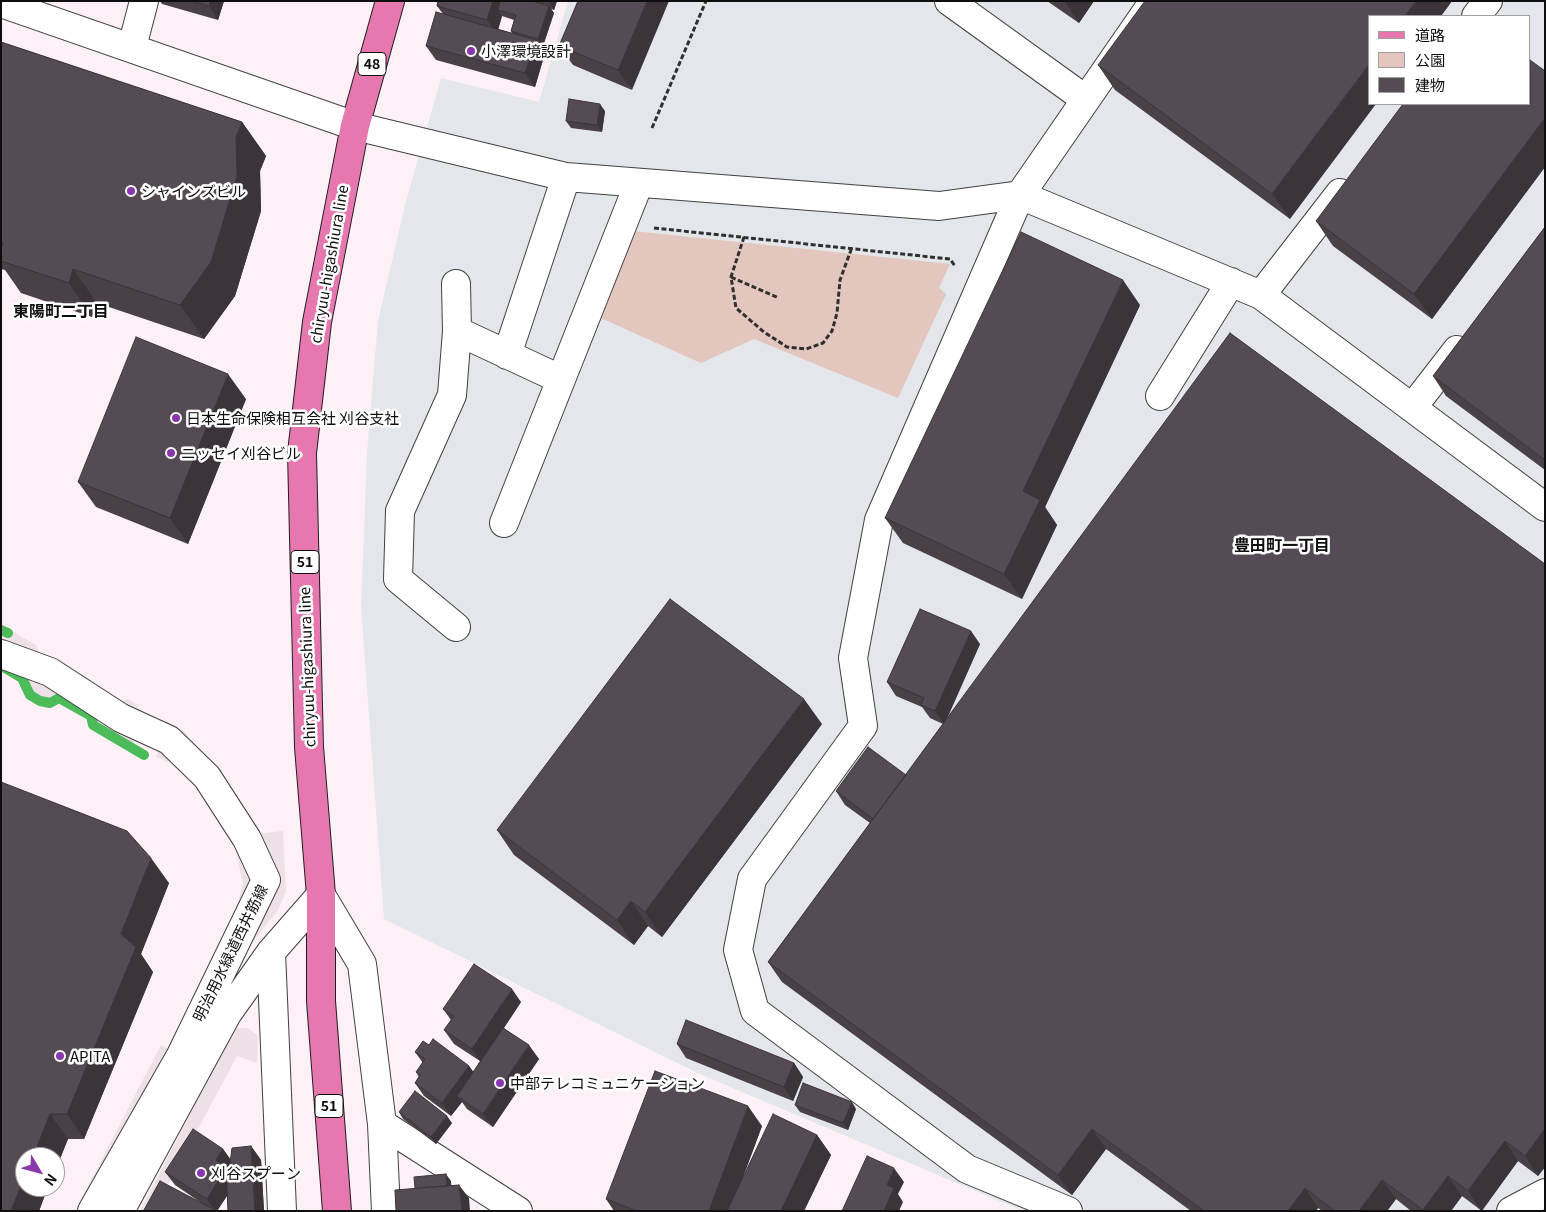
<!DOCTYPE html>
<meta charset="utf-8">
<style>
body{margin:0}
#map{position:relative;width:1546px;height:1212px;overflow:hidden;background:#fdf0f6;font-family:Georgia,"Noto Sans JP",serif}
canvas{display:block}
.frame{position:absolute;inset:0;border:2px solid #0e0e0e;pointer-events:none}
.legend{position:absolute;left:1368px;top:15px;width:162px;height:90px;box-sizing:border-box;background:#fff;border:1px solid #9f9f9f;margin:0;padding:6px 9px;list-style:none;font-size:15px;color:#0e0e0e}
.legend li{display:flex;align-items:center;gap:10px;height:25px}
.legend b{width:25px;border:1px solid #9f9f9f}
.north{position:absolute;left:15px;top:1147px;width:50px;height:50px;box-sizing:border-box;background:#fff;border:1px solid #9f9f9f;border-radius:50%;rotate:127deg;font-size:14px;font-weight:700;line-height:20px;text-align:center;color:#0e0e0e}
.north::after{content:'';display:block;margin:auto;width:18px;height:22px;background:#8837ac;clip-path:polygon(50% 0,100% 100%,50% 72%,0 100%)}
</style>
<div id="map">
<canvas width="1546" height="1212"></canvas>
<div class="frame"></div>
<ul class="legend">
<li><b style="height:6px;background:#e777af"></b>道路</li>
<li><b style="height:14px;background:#e3c6be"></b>公園</li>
<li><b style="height:14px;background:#554b54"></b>建物</li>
</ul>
<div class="north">N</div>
</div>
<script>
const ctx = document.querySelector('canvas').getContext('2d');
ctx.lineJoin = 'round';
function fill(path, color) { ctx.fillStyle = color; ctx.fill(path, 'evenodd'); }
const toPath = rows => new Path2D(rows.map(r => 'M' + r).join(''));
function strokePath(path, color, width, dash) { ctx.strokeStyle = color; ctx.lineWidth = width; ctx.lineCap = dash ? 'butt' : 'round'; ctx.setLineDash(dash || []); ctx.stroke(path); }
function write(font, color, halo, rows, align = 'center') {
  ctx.font = font + ' Georgia,"Noto Sans JP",serif'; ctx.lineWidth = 5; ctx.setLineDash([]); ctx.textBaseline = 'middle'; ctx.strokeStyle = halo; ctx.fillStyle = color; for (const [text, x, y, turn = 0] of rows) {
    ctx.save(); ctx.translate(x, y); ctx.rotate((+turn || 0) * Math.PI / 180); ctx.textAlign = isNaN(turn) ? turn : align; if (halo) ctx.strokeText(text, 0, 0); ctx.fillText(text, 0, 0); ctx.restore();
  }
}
const industrial = toPath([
 [568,1,1545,1,1545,1211,1023,1211,702,1075,384,919,361,606,367,454,378,321,405,205,441,78,539,102],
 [1370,16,1530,16,1530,104,1370,104]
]);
const green = toPath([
 [633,231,950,264,939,288,946,294,898,398,754,339,701,363,594,315]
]);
const plaza = toPath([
 [12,631,36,645,41,656,55,658,65,664,70,674,82,674,120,701,128,699,138,705,139,712,150,718,168,722,184,731,216,772,255,834,283,831,286,892,278,910,234,966,109,1211,75,1211,161,1045,172,1051,231,930,243,883,235,848,222,816,182,768,156,757,158,751,155,743,138,738,131,744,97,725,94,715,58,695,49,700,40,698,32,692,25,677,1,666,1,634,6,637],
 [237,1028,248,1028,258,1036,257,1063,237,1056,154,1211,140,1211,223,1050]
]);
const stream = toPath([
 [1,630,8,633],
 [5,668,22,678,30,695,40,701,50,703,59,698,91,716,93,725,144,755]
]);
const path = toPath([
 [652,128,706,1],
 [654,228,950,259,955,266],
 [744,237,731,277,736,308,764,332,787,347,806,349,823,343,832,331,837,313,840,280,851,250],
 [731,277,779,298]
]);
const minor = toPath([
 [949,1,1085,99],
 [1,3,355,126,566,177,939,206,1020,195,1261,295,1545,507],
 [1476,16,1488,1],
 [132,47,144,1],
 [1261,295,1340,193],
 [457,331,560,379],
 [507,355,566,177],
 [1160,396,1231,282],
 [1412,408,1457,350],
 [504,523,639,183],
 [456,627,398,579,400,511,452,395,457,331,456,284],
 [1,654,50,672,121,718,169,740,207,777,247,839,266,880,180,1057,92,1211],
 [271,952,282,1211],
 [382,1124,518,1211],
 [120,1211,227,1014,271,952,321,895,362,964,382,1124,386,1211],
 [1068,1211,967,1169,755,1011,738,950,752,879,863,726,853,658,879,520,1020,195,1154,1],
 [1511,1211,1545,1193]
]);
const major = toPath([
 [337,1211,321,1001,321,895,309,747,302,453,317,322,355,126,390,1]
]);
const wall = toPath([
 [160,1,224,1,218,20,162,4],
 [438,1,557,1,554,10,551,9,554,13,543,46,539,45,545,53,535,87,436,60,426,46,443,14,437,6],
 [502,16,514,20,511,31,512,33,498,29],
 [578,1,632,90,573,65,559,46],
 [1047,1,1094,1,1079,23],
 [1452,1,1441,16,1370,16,1290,219,1115,90,1098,65],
 [1,42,242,122,266,156,260,171,261,211,235,296,204,339,97,303,92,317,21,293,5,270,1,269],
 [1545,71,1545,167,1432,319,1333,246,1316,221],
 [605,111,602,132,571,128,566,121],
 [1545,227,1545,470,1446,396,1433,376],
 [1140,305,1045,507,1057,525,1022,599,903,543,885,518],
 [246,399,188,544,96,507,78,482],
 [1545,564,1545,1167,1538,1176,1518,1161,1482,1211,1462,1196,1451,1211,1411,1211,1396,1199,1387,1211,1322,1211,1318,1208,1316,1211,1191,1211,1106,1149,1072,1195,782,982,768,962,870,823,845,805,836,791,906,775,943,724,930,718,922,707,896,696,887,682,980,644,947,719],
 [822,724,662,937,648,926,634,945,514,855,497,830],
 [1,782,169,883,141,954,153,972,84,1139,68,1139,55,1171,55,1157,25,1187,48,1187,39,1211,1,1211],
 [521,1002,504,1028,539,1059,493,1127,467,1109,462,1102,451,1116,424,1096,415,1083,419,1077,416,1072,423,1063,415,1052,429,1045,469,1066,473,1072,480,1061,454,1044,444,1030,451,1020,443,1009],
 [677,1044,794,1063,803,1077,793,1101,686,1058],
 [795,1105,856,1109,848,1130,800,1112],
 [399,1112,452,1123,436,1144,403,1119],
 [762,1126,741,1183,817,1135,831,1155,804,1211,614,1211,606,1199],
 [251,1146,261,1160,264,1211,228,1211,227,1196,217,1211,145,1211,144,1210,200,1202,175,1185,165,1172,223,1149,231,1160]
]);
const shadedWall = toPath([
 [210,1,224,1,218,20,209,6],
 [493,1,507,1,498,10,502,16,497,34,487,20],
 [548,1,557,1,554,10],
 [647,1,669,1,632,90,618,70],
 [1064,1,1094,1,1079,23],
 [1416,1,1452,1,1441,16,1405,16],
 [549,6,554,13,543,46,538,39],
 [536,40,545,53,535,87,525,73],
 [1370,63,1370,104,1376,104,1290,219,1272,194],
 [600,104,605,111,602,132,597,125],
 [1545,118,1545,167,1432,319,1414,294],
 [242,122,266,156,260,171,261,211,235,296,204,339,180,305],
 [73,269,97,303,92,317,69,283],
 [1123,280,1140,305,1045,507,1057,525,1022,599,1004,574,1023,491],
 [228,374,246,399,188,544,170,518],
 [971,631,980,644,944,724,935,711],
 [804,699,822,724,662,937,645,912],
 [151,858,169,883,141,954,153,972,84,1139,67,1114,121,934],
 [631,901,648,926,634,945,617,920],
 [512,989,521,1002,481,1062,472,1049],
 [529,1045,539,1059,493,1127,483,1114],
 [794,1063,803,1077,793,1101,784,1087],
 [469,1066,479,1079,457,1096,462,1102,451,1116,442,1103],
 [852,1102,856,1109,848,1130,843,1123],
 [748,1106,762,1126,730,1211,709,1211],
 [50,1114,68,1139,55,1171,55,1157,33,1157],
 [447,1116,452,1123,436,1144,431,1137],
 [1092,1129,1106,1149,1072,1195,1058,1175],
 [1545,1129,1545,1167,1538,1176,1525,1156],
 [817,1135,831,1155,804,1211,781,1211],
 [1505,1141,1518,1161,1481,1211,1468,1191],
 [251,1146,261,1160,264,1211,255,1211],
 [223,1149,232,1162,227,1171,232,1178,230,1191,217,1211,215,1211,207,1199,216,1174,216,1160],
 [894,1168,904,1182,898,1194,903,1202,899,1211,884,1211,887,1185],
 [446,1174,451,1181,452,1195,447,1188],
 [25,1176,25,1187,48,1187,39,1211,11,1211],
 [1448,1176,1462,1196,1451,1211,1424,1211,1423,1210],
 [1382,1180,1396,1199,1387,1211,1359,1211],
 [459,1185,469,1198,470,1211,462,1211],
 [1305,1188,1318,1208,1316,1211,1288,1211]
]);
const building = toPath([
 [191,1,210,1,209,6,191,1],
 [438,1,493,1,487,20,437,6,438,1],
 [500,1,532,1,549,6,538,39,511,31,516,15,498,10,500,1],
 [578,1,647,1,618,70,559,46,578,1],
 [1145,1,1416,1,1405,16,1370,16,1370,63,1272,194,1098,65,1145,1],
 [436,12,536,40,525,73,426,46,436,12],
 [1,42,242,122,236,137,237,176,211,262,180,305,73,269,69,283,1,261,1,247,3,243,1,242,1,42],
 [1530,60,1545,71,1545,118,1414,294,1316,221,1403,104,1530,104,1530,60],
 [569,99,600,104,597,125,566,121,569,99],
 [1545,227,1545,460,1433,376,1545,227],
 [1021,232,1123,280,1023,491,1040,500,1004,574,885,518,1021,232],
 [1230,333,1545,564,1545,1129,1525,1156,1505,1141,1468,1191,1448,1176,1423,1210,1382,1180,1359,1211,1335,1211,1305,1188,1288,1211,1204,1211,1092,1129,1058,1175,768,962,1230,333],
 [136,337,228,374,170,518,78,482,136,337],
 [670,599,804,699,645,912,631,901,617,920,497,830,670,599],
 [920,609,971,631,935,711,921,705,924,698,887,682,920,609],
 [868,747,906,775,873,819,836,791,868,747],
 [1,782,127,831,151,858,121,934,136,947,67,1114,50,1114,33,1157,25,1157,25,1176,11,1211,1,1211,1,782],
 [474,964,512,989,472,1049,444,1030,454,1016,443,1009,474,964],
 [686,1020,794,1063,784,1087,677,1044,686,1020],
 [503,1028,529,1045,483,1114,457,1096,503,1028],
 [433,1039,469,1066,442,1103,415,1083,420,1075,416,1072,425,1059,415,1052,423,1041,429,1045,433,1039],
 [655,1071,748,1106,709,1211,637,1211,606,1199,655,1071],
 [803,1083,852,1102,843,1123,795,1105,803,1083],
 [415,1091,447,1116,431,1137,399,1112,415,1091],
 [773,1114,817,1135,781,1211,727,1211,773,1114],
 [193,1129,223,1149,216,1160,222,1164,216,1174,220,1178,207,1199,165,1172,193,1129],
 [251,1146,255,1211,228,1211,227,1186,232,1148,251,1146],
 [867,1156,894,1168,887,1185,894,1188,884,1211,842,1211,867,1156],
 [446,1174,447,1186,415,1188,414,1177,446,1174],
 [160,1181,217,1211,145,1211,144,1210,160,1181],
 [459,1185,462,1211,396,1211,395,1190,459,1185]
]);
const markers = [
 [471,51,5,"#8837ac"],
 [131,191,5,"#8837ac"],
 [176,418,5,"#8837ac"],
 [171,453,5,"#8837ac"],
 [60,1056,5,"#8837ac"],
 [500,1083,5,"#8837ac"],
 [201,1173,5,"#8837ac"]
];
const shields = [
 [372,64,28],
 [305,562,28],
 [329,1106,28]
];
const shieldNames = [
 ["48",372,64],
 ["51",305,562],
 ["51",329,1106]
];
const poiNames = [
 ["小澤環境設計",481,51],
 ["シャインズビル",141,191],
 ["日本生命保険相互会社 刈谷支社",186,418],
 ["ニッセイ刈谷ビル",181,453],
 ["APITA",70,1056],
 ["中部テレコミュニケーション",510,1083],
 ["刈谷スプーン",211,1173]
];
const streetNames = [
 ["chiryuu-higashiura line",329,264,-80],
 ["chiryuu-higashiura line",307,667,-92],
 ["明治用水緑道西井筋線",230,953,-64]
];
const neighbourhoodNames = [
 ["東陽町二丁目",61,311],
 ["豊田町一丁目",1282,545]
];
fill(industrial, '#e3e6eb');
fill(green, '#e3c6be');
fill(plaza, '#ede0e7');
strokePath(stream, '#4cbc5b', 10);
strokePath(minor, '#414141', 30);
strokePath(major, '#1f1f1f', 30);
strokePath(path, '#303030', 3, [5, 2.5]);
strokePath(minor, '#fff', 28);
strokePath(major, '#e777af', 28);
fill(wall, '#494048');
fill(shadedWall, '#3c343b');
fill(building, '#554b54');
strokePath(building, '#3c343b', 1);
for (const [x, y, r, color] of markers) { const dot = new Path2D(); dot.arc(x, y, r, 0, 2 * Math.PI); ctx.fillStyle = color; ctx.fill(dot); strokePath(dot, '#fff', 2); }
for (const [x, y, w] of shields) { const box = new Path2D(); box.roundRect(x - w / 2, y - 11.5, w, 23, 4); ctx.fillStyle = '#fff'; ctx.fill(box); strokePath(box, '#0e0e0e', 1); }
write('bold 14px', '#0e0e0e', null, shieldNames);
write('15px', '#0e0e0e', '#fff', poiNames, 'left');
write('15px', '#0e0e0e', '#fff', streetNames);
write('bold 16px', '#0e0e0e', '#fff', neighbourhoodNames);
</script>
